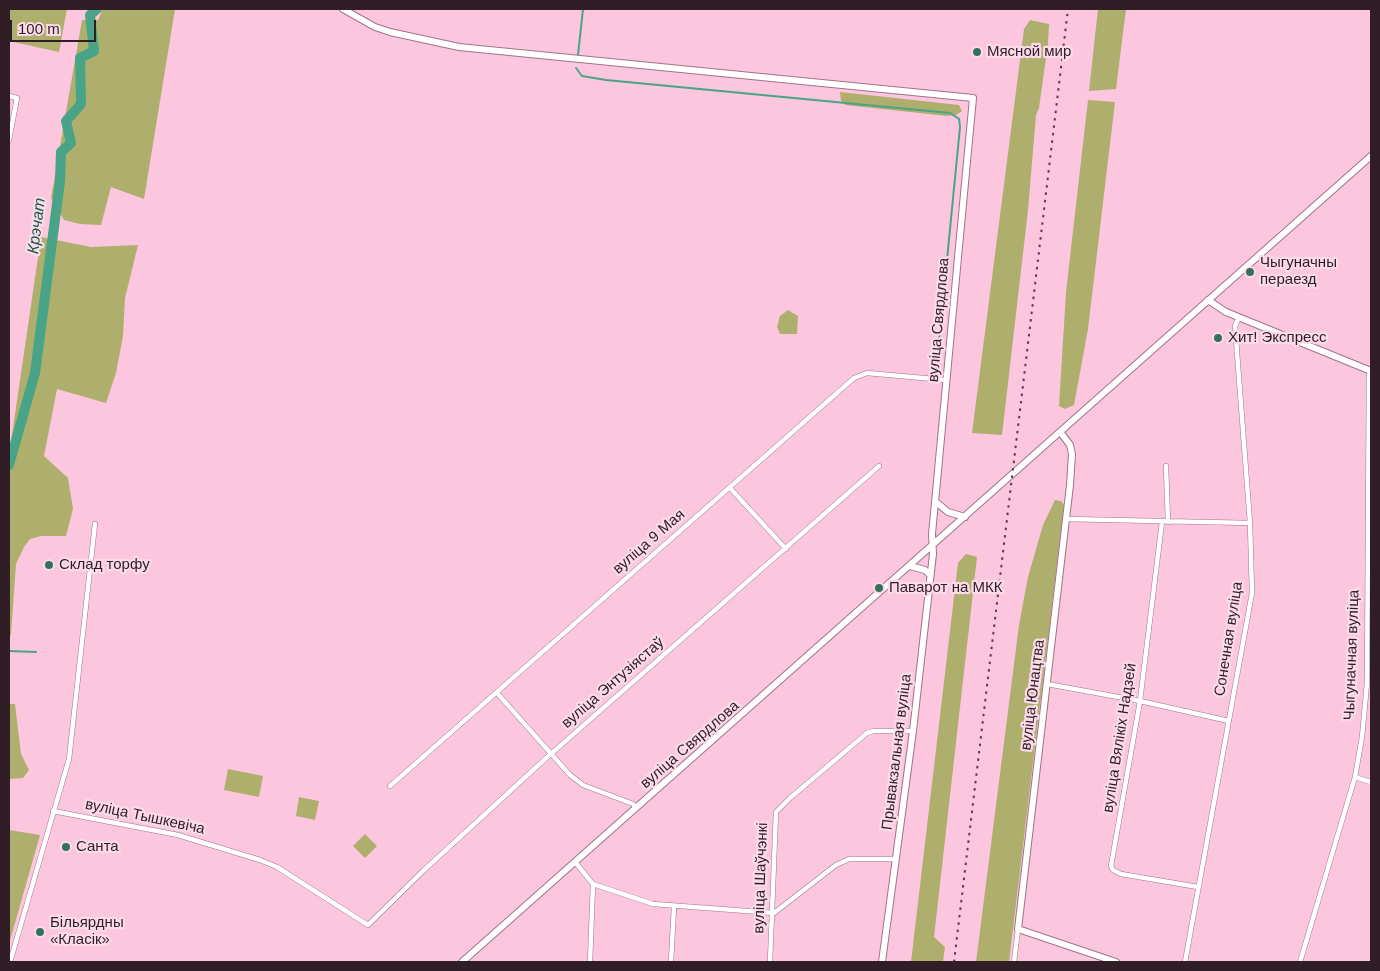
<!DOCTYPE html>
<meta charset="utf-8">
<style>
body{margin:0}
#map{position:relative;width:1380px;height:971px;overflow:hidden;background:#fcc6df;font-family:Helvetica,sans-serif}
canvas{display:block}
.frame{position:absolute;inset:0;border:10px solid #301d26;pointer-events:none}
.scale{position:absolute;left:10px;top:20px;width:86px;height:22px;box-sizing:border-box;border:2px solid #301d26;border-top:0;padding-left:6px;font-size:15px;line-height:18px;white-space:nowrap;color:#301d26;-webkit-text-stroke:4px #fcdbe9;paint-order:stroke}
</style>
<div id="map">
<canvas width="1380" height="971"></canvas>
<div class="frame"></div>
<div class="scale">100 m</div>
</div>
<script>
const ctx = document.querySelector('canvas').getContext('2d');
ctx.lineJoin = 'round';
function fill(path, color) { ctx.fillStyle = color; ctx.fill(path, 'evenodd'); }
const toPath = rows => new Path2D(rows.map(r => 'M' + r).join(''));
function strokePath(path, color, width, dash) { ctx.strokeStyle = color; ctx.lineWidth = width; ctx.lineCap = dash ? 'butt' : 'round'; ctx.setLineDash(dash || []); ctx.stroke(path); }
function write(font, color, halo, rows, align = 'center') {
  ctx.font = font + ' Helvetica,sans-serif'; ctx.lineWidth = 4.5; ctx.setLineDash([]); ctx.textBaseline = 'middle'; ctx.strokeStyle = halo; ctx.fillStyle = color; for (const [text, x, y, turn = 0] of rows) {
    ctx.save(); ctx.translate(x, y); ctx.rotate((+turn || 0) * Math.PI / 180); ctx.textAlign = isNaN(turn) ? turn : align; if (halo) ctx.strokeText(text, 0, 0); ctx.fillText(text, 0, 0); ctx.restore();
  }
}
const green = toPath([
 [9,9,67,9,59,52,9,41],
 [103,9,175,9,144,199,111,187,101,225,80,224,64,220,51,198,82,20,98,20],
 [1098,9,1126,9,1116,89,1089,91],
 [1030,20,1049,24,1048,44,1039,108,1036,115,1028,210,1002,435,972,433,1024,29],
 [840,92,959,105,962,111,956,115,947,116,845,105,841,101],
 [1088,100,1115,102,1088,329,1074,405,1065,409,1059,406,1066,292],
 [41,237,91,247,138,245,125,298,123,336,116,373,106,403,57,389,44,456,68,478,73,509,66,536,41,536,30,539,24,547,16,564,11,635,9,636,9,455],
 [788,310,798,316,797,334,780,334,777,327,780,316],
 [1055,500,1061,501,1064,505,1009,962,976,962,1019,625,1028,577,1043,525],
 [966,554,977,557,934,937,945,947,943,962,911,962,958,563],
 [9,704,15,704,21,754,29,770,23,778,9,779],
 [228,769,263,776,259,797,224,790],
 [299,797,319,801,315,820,296,816],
 [9,830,40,835,9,944],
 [365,834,377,846,365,858,353,846]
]);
const stream = toPath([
 [578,55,583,9],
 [576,68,582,76,606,80,950,113,959,119,960,127,936,372],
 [9,651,36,652]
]);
const river = toPath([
 [9,465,35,373,60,181,61,152,71,143,66,121,81,104,80,58,94,51,90,15,97,9]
]);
const street = toPath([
 [9,96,17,98,9,140],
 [1166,466,1168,522],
 [730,488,786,549],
 [1066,519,1250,523],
 [1162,522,1140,701,1111,866,1113,870,1121,874,1198,887],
 [1047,684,1140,701,1229,721],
 [497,693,570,775,583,785,633,804,636,808],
 [1355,777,1371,782],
 [390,786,854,378,867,373,946,380],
 [53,811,178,835,260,860,277,867,368,925,423,871,544,760,879,466],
 [575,862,593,884,590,962],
 [593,884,653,904,774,913,836,865,849,859,896,859],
 [10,962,69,759,95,524],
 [671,962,674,907],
 [770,962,776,812,790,798,867,733,873,731,913,731],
 [1014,962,1018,929],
 [1185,962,1252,593,1250,523,1235,326,1239,317],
 [1300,962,1355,777,1362,737,1367,683,1369,370]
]);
const secondary = toPath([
 [343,9,375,27,390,32,459,47,973,98,932,534,933,554,913,731,882,962],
 [1208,300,1226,312,1371,371],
 [1061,433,1070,445,1072,454,1070,485,1018,929,1116,962],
 [936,502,948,512,965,517],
 [910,566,925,570,930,575],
 [462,962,1371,156]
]);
const rail = toPath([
 [954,962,1068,9]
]);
const markers = [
 [977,52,5,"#34715d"],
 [1250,272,5,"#34715d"],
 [1218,338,5,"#34715d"],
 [49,565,5,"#34715d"],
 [879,588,5,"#34715d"],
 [66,847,5,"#34715d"],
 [40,932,5,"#34715d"]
];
const poiNames = [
 ["Мясной мир",987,52],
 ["Чыгуначны",1260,263],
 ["пераезд",1260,280],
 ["Хит! Экспресс",1228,338],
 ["Склад торфу",59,565],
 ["Паварот на МКК",889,588],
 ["Санта",76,847],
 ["Більярдны",50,923],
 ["«Класік»",50,940]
];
const streetNames = [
 ["вуліца Свярдлова",939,320,-85],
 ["вуліца 9 Мая",649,542,-41],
 ["Сонечная вуліца",1229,639,-81],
 ["Чыгуначная вуліца",1352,655,-88],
 ["вуліца Энтузіястаў",613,683,-41],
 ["вуліца Юнацтва",1033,695,-83],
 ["вуліца Вялікіх Надзей",1120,738,-81],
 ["вуліца Свярдлова",690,745,-41],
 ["Прывакзальная вуліца",897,752,-83],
 ["вуліца Тышкевіча",145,817,12],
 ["вуліца Шаўчэнкі",761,878,-88]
];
const waterNames = [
 ["Крэчат",37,226,-83]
];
fill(green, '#aeaf6c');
strokePath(stream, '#49a386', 2);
strokePath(river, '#49a386', 10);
strokePath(street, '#a27289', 5.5);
strokePath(secondary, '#a27289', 8);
strokePath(street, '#fff', 4.5);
strokePath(secondary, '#fff', 6);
strokePath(rail, '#563d49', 2, [2.5, 5]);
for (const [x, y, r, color] of markers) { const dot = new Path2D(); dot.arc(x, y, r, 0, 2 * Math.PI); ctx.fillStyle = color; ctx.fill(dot); strokePath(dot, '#fcdbe9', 2); }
write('15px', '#301d26', '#fcdbe9', poiNames, 'left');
write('15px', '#301d26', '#fcdbe9', streetNames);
write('italic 16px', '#145c47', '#fcdbe9', waterNames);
</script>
